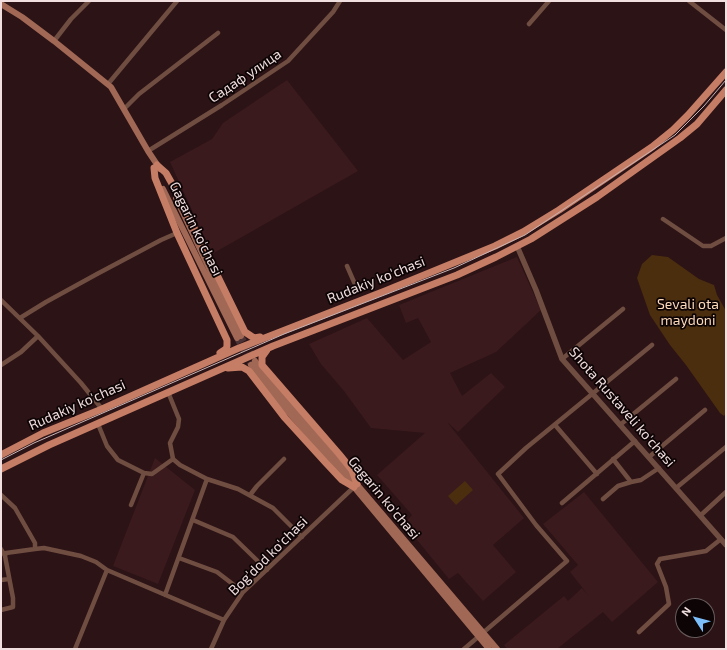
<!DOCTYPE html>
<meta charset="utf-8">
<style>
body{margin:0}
#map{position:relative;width:727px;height:650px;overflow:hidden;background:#2c1316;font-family:"Exo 2",sans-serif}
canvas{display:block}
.frame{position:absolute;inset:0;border:2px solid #f1dedf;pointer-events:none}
.north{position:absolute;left:675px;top:598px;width:40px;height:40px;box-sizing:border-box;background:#0d0405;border:1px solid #685b5c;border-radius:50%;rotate:306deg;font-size:11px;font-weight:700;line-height:16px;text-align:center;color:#f1dedf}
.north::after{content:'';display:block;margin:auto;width:14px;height:18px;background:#7cbef9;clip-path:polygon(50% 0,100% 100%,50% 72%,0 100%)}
</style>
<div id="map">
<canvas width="727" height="650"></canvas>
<div class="frame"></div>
<div class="north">N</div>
</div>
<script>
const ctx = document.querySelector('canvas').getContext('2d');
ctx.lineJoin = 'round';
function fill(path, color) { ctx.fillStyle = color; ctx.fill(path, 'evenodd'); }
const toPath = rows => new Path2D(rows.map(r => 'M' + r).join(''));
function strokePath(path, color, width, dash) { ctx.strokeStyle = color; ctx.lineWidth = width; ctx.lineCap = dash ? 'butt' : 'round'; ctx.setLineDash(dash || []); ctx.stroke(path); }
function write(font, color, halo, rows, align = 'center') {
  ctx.font = font + ' "Exo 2",sans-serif'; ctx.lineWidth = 3.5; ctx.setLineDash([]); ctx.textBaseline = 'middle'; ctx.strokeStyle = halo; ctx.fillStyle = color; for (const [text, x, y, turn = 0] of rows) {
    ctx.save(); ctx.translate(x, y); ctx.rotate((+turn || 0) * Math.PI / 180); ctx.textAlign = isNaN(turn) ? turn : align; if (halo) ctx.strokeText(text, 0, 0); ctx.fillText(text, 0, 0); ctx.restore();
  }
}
const built = toPath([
 [287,80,358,171,212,254,170,162,212,139,223,123],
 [517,257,541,310,496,352,450,373,462,396,491,373,505,387,458,432,447,422,524,518,493,545,516,572,483,601,458,573,449,579,404,524,412,515,377,475,425,433,371,428,344,391,321,364,309,344,367,318,403,360,431,342,418,318,406,323,399,305],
 [155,458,195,490,158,584,113,566],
 [584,492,658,582,612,622,603,612,557,649,507,649,504,645,564,596,568,601,582,588,589,596,570,572,578,565,543,524]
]);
const green = toPath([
 [652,255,668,257,699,279,714,285,717,295,726,311,726,413,724,416,720,413,686,365,670,345,650,315,637,278,642,264],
 [465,481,473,490,456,505,448,496]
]);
const minorTunnel = toPath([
 [354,282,358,290]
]);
const secondaryTunnel = toPath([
 [241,336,254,359],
 [237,338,251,365]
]);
const minor = toPath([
 [689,1,726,30],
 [529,24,549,1],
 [54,41,71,19,89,1],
 [108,84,177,1],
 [124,109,139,94,218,33],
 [148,151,222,105,288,61,333,12,340,1],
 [663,219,703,246,711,246,726,238],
 [347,266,354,282],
 [1,300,38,336,81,383,102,409],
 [20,318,46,302,97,274,161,240,177,233],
 [562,359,623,309],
 [1,365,21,352,38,336],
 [98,424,107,446,118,460,144,473,131,505],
 [555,425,597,474],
 [620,425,676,379],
 [649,457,705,410],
 [173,459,180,465,207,479],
 [613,459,631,482],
 [144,473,152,474,173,459,170,443,178,427,179,419,168,392],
 [676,488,726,447],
 [1,495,15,508,35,543,35,549,6,553,5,556,13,598,13,607,1,610],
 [250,495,257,486,284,459],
 [603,499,618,486,631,482,641,480,659,468],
 [562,503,635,441],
 [701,515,726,492],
 [193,520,233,537,267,570],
 [1,549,5,556],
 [35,549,44,548,81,556,96,562,107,570],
 [179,558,217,572,243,592],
 [1,580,9,579],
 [165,595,207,479,238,489,273,508,302,537],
 [639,632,669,604,666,587,657,564,660,559,706,551,721,539],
 [75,649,107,570,224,620],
 [211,649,224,620,243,592,354,487],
 [464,649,567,561,536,525,498,474,526,448,652,345]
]);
const tertiary = toPath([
 [517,246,536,290,562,359,726,545]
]);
const secondary = toPath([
 [1,4,22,17,54,41,111,87,148,151,160,169],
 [163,189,237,338],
 [176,198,241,336],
 [255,361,268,380,497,649],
 [251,365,270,391,354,487,489,649]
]);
const primary = toPath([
 [157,165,166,173,175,189,245,332,254,338,260,337],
 [154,168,155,178,177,233,227,340,227,346,226,349,220,353],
 [267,350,262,357,262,365,339,454,352,470,357,484],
 [228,368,242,367,249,371,285,418,325,462,342,480,354,487],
 [1,455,43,433,102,409,239,348,385,291,495,246,523,232,559,210,652,147,673,130,688,115,726,72],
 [1,469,49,445,273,346,457,275,496,257,531,239,597,197,680,138,697,124,726,90]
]);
const tram = toPath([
 [1,460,34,443,284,334,454,268,525,235,675,135,704,106,726,80]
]);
const streetNames = [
 ["Садаф улица",245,76,-34],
 ["Gagarin ko'chasi",196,229,64],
 ["Rudakiy ko'chasi",376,280,-22],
 ["Rudakiy ko'chasi",77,405,-24],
 ["Shota Rustaveli ko'chasi",622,407,49],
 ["Gagarin ko'chasi",384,498,50],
 ["Bog'dod ko'chasi",268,556,-45]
];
const parkNames = [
 ["Sevali ota",688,304],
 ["maydoni",688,320]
];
fill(built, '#3a1a1d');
fill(green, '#4b2e0e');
strokePath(minorTunnel, '#4a3134', 4.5, [4.5, 2]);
strokePath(secondaryTunnel, '#4a3134', 6, [6, 3]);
strokePath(minor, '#704d41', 4.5);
strokePath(tertiary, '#704d41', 5.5);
strokePath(secondary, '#a06855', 6);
strokePath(primary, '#c67d65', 7);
strokePath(tram, '#c8b4b5', 1);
write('14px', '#f1dedf', '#0d0405', streetNames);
write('14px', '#fcd9b9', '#0d0405', parkNames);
</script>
